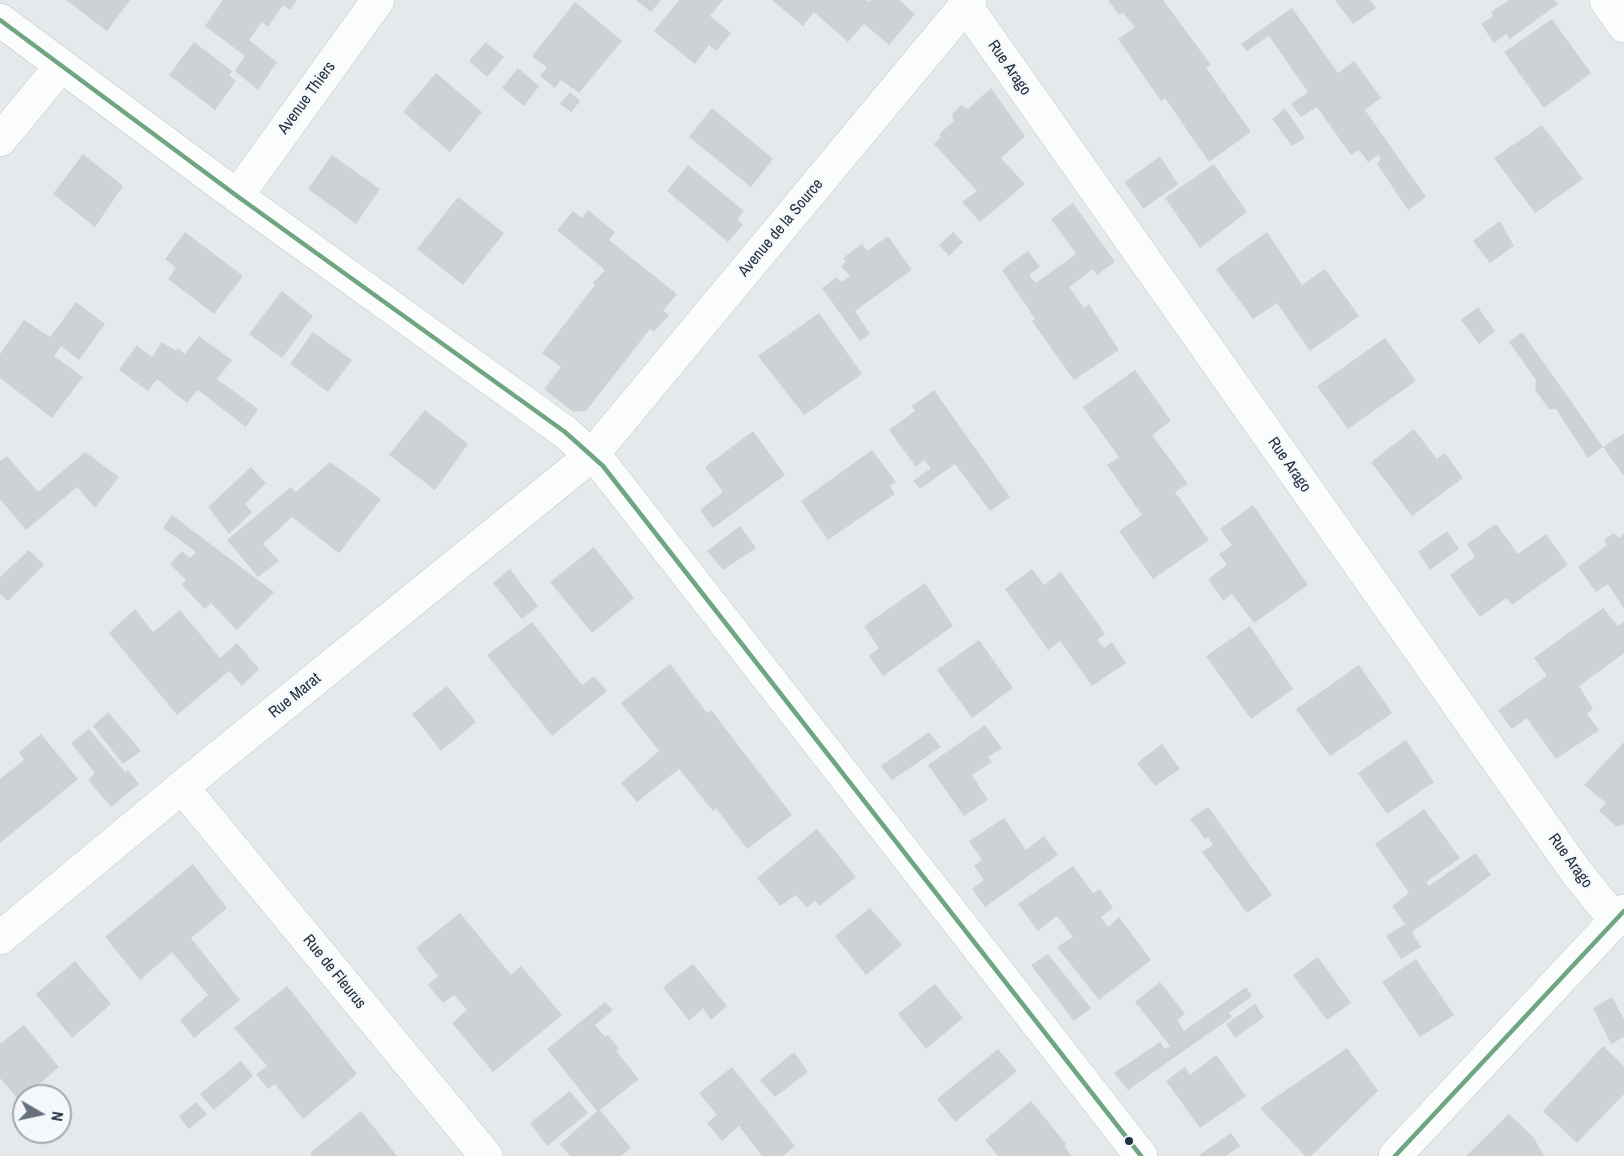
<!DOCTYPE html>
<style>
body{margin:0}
#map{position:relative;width:1624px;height:1156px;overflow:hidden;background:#e6e9eb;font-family:"Archivo Narrow",sans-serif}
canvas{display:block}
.north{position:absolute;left:12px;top:1084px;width:60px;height:60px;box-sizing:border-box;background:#f4f8fa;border:2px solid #a0a8b0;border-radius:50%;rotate:99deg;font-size:16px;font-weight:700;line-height:24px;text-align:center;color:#223040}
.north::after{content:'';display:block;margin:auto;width:21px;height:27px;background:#67717c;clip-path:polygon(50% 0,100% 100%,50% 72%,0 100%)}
</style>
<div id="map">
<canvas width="1624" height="1156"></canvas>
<div class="north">N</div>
</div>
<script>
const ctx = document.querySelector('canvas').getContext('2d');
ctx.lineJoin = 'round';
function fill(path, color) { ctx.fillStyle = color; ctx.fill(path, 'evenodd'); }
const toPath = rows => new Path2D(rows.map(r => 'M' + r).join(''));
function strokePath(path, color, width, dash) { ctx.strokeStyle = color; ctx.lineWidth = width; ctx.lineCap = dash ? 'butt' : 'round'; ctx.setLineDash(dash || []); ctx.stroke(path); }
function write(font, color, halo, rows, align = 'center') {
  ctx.font = font + ' "Archivo Narrow",sans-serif'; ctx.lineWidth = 4.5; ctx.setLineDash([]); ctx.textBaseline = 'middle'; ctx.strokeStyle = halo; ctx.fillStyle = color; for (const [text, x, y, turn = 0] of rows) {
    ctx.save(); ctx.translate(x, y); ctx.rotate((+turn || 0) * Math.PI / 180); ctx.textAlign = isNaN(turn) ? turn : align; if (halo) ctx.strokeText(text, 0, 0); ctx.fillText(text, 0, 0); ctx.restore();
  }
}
const building = toPath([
 [66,0,130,0,107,31],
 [223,0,297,0,290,10,283,5,268,27,262,22,249,40,277,62,258,90,235,71,245,56,205,26],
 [636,0,661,0,651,12],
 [679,0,723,0,710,16,731,33,716,51,709,45,695,64,654,31],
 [772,0,867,0,869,2,871,0,899,0,915,14,889,45,864,24,848,42,814,12,803,26],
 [1108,0,1163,0,1211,65,1206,68,1251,132,1209,162,1165,98,1161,101,1118,39,1135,27,1123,13,1119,15],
 [1335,0,1370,0,1376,8,1353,24],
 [1509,0,1554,0,1558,4,1510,39,1506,34,1494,43,1481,24,1493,16,1491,12],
 [575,2,622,41,579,93,561,80,555,88,540,76,547,68,532,56],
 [1292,8,1338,73,1354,61,1381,98,1365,110,1426,197,1408,210,1377,164,1381,159,1378,155,1368,162,1359,150,1351,155,1317,107,1301,117,1291,104,1308,92,1269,36,1247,51,1241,44],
 [1552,19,1591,73,1544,108,1504,52],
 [194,42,232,71,229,75,236,81,215,110,169,75],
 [486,42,504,57,487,77,469,61],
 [518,68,539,86,524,106,502,88],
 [436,73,482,112,450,152,403,112],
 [991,88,1025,136,1001,158,1025,184,980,222,962,202,977,191,934,144,941,137,939,134,954,121,952,114,961,105,968,109],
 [570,92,580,101,571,112,560,104],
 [712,108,773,159,751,187,689,137],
 [1285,108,1305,138,1292,146,1272,119],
 [1542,125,1583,179,1535,213,1494,158],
 [83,154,123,186,95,227,53,194],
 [332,155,380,189,356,224,308,189],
 [1160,156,1178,184,1143,209,1125,182],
 [1214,164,1247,212,1200,248,1165,198],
 [688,165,744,211,737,219,743,225,728,242,667,191],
 [458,197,504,233,463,285,417,249],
 [1073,203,1115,262,1097,275,1093,269,1069,287,1084,308,1089,304,1119,350,1074,380,1032,321,1035,319,1002,270,1028,251,1040,267,1029,275,1036,283,1076,254,1051,219],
 [588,210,615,232,609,240,677,294,663,311,669,315,654,332,650,329,586,411,573,412,544,389,561,367,542,353,595,285,593,283,605,270,557,230,573,211,582,218],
 [1500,221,1514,246,1490,263,1473,241],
 [185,232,243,276,214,314,168,279,176,268,165,259],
 [953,232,963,242,949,256,939,245],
 [1267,232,1302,285,1325,269,1359,316,1310,351,1277,303,1253,319,1216,269],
 [888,236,912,270,855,311,870,334,860,341,822,288,837,277,841,282,850,276,841,266,846,262,843,258,862,244,867,251],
 [282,291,313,316,282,358,249,334],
 [76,302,105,324,79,360,61,346,54,356,83,377,52,418,0,378,0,354,24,320,50,337],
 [1478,307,1495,331,1479,344,1461,320],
 [819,313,862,374,804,415,758,356],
 [313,332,352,360,328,392,290,364],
 [1522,332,1603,447,1588,458,1556,409,1549,409,1535,390,1536,380,1509,342],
 [199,336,232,360,217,379,258,409,246,427,198,390,187,403,157,379,148,391,119,370,137,345,152,357,162,342,176,351,178,348,185,354],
 [1385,338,1416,381,1348,429,1317,386],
 [1135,370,1171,421,1152,435,1188,484,1175,492,1209,540,1153,579,1119,531,1142,515,1107,465,1119,457,1083,407],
 [934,390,1010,497,990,511,955,464,920,489,913,481,931,468,924,460,916,467,889,430,915,411,912,406],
 [425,410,468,444,435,490,389,455],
 [1414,429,1437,459,1445,453,1463,478,1412,516,1371,462],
 [753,431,785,475,713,528,700,510,723,492,705,467],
 [1624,433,1624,476,1603,447],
 [872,450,896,482,890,486,895,494,828,540,801,501],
 [85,452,119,477,95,508,77,487,26,530,0,499,0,461,7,456,38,492],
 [330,462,381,499,339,553,292,517,263,544,279,561,258,577,227,540,291,487,296,492],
 [251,467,266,483,245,504,252,512,229,534,208,507],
 [1253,505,1308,585,1254,623,1232,594,1223,601,1208,579,1227,565,1219,554,1232,545,1220,529],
 [172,515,274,592,237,630,211,603,205,609,182,585,186,580,170,564,182,551,190,558,196,552,163,528],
 [1496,524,1518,554,1546,534,1568,565,1512,605,1506,598,1480,617,1450,575,1475,557,1467,544],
 [740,526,756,548,723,570,707,551],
 [1447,531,1459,549,1430,570,1418,552],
 [1614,533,1619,538,1624,534,1624,609,1608,584,1596,592,1578,567,1607,545,1604,540],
 [594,547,634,598,592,633,550,582],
 [29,550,44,565,8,601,0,594,0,577],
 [510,569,538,606,522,619,493,583],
 [1032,569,1044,585,1061,572,1105,634,1097,640,1104,648,1112,642,1126,663,1092,686,1060,641,1048,650,1005,589],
 [925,583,953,626,883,676,869,656,879,648,864,626],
 [1603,608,1618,626,1624,622,1624,653,1579,686,1593,709,1587,714,1599,730,1556,759,1527,718,1512,729,1498,710,1547,676,1534,658],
 [135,609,153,632,180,610,220,658,237,643,259,669,242,686,229,671,177,715,109,633],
 [532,622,582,685,594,676,607,691,552,736,487,655],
 [1250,626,1293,689,1251,719,1206,656],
 [979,640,1013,688,972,718,937,670],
 [670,664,707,713,711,710,792,815,747,849,716,808,713,811,679,769,637,802,621,783,659,751,621,703],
 [1359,665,1392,713,1330,756,1296,709],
 [447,686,476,722,441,751,412,714],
 [108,712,141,751,123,764,93,726],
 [985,725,1002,748,988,757,992,762,972,775,988,800,964,816,928,765],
 [89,729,126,773,128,770,139,784,111,807,88,780,95,773,71,743],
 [929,732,941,747,892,780,881,766],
 [41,734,78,779,0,843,0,779,24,760,19,752],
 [1406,740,1434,782,1387,814,1358,773],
 [1624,742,1624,824,1617,827,1599,811,1606,803,1584,785],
 [1162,744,1180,769,1155,786,1137,763],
 [1208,807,1272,895,1247,913,1202,852,1213,845,1208,837,1205,839,1190,819],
 [1424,809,1460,858,1426,882,1429,886,1476,853,1491,875,1412,932,1421,947,1401,959,1386,936,1405,924,1392,906,1409,893,1375,844],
 [1004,818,1026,850,1044,836,1058,855,985,907,972,889,984,880,974,866,982,860,969,841],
 [817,829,856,877,819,906,815,900,807,908,796,895,780,906,757,878],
 [193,864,227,908,191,938,240,1000,194,1038,180,1020,208,995,172,952,140,980,105,937],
 [1073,866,1093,893,1100,889,1113,908,1101,917,1108,927,1119,917,1151,960,1099,1000,1057,947,1073,937,1057,916,1038,931,1018,904],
 [870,908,902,945,866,975,835,936],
 [460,913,511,975,521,966,562,1015,493,1072,452,1023,467,1010,454,995,443,1003,428,985,438,976,416,948],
 [1048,954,1091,1008,1074,1021,1031,965],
 [1318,957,1351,1003,1327,1020,1293,975],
 [1416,959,1454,1015,1420,1037,1382,982],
 [75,961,111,1004,72,1038,36,994],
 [693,964,727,1006,711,1020,703,1008,689,1021,663,987],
 [1160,982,1185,1014,1177,1020,1184,1031,1246,987,1252,996,1229,1013,1232,1017,1128,1090,1114,1073,1160,1042,1165,1049,1170,1046,1135,1002],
 [935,984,963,1018,926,1049,898,1014],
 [287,986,357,1074,303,1119,275,1084,268,1089,256,1074,267,1066,234,1028],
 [1612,997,1624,1019,1624,1037,1611,1044,1593,1008],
 [605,1002,613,1010,595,1025,605,1037,608,1035,619,1049,616,1051,639,1079,600,1110,631,1148,621,1156,570,1156,560,1144,597,1111,547,1049],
 [1255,1004,1264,1017,1235,1038,1226,1024],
 [24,1025,59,1067,20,1101,0,1078,0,1041,1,1043],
 [1603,1046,1624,1066,1624,1094,1577,1143,1543,1111],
 [1347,1048,1378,1091,1311,1156,1305,1156,1260,1108],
 [998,1049,1017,1071,955,1122,937,1099],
 [794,1052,808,1072,775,1097,760,1080],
 [1216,1055,1246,1096,1200,1128,1166,1081,1185,1067,1190,1075],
 [241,1061,253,1076,214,1110,200,1094],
 [732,1067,795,1146,783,1156,762,1156,739,1126,722,1141,707,1123,717,1115,699,1093],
 [570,1091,588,1113,547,1146,530,1123],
 [1031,1101,1066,1144,1064,1146,1072,1156,998,1156,985,1140],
 [196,1102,207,1114,189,1129,179,1116],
 [361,1111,397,1156,312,1156,310,1153],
 [1509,1114,1534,1138,1544,1156,1466,1156],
 [1231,1133,1240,1146,1226,1156,1198,1156]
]);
const street = toPath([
 [1606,0,1624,26],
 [966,6,1577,873,1616,921],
 [0,20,237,196,565,432,603,466,1141,1156],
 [0,140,61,66],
 [237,196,378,0],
 [182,787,486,1156],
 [0,938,182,787,592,455,970,0],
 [1395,1156,1624,911]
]);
const bus1 = toPath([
 [0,20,237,196,565,432,603,466,1141,1156],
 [1395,1156,1624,911]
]);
const markers = [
 [1129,1141,5,"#223040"]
];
const streetNames = [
 ["Rue Arago",1009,68,55],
 ["Avenue Thiers",307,98,-54],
 ["Avenue de la Source",781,228,-50],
 ["Rue Arago",1289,465,55],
 ["Rue Marat",295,696,-39],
 ["Rue Arago",1570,861,54],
 ["Rue de Fleurus",334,972,51]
];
fill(building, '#ced2d4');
strokePath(street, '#c1c5c7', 34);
strokePath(street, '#fbfcfc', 33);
strokePath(bus1, '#6ea681', 4.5);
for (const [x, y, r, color] of markers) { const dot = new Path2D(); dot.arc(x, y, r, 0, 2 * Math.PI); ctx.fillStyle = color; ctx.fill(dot); strokePath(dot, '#f4f8fa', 2); }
write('16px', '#223040', '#f4f8fa', streetNames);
</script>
